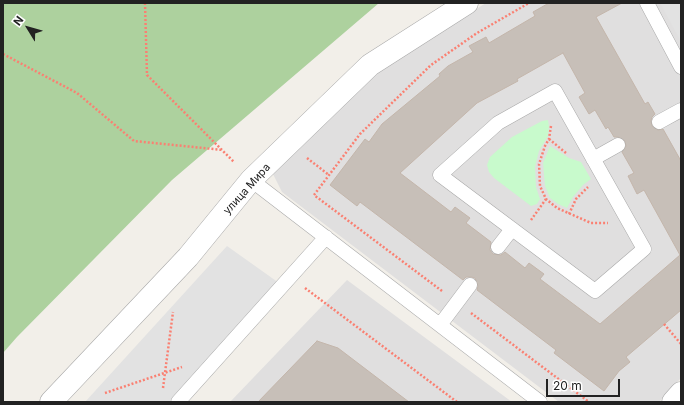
<!DOCTYPE html>
<meta charset="utf-8">
<style>
body{margin:0}
#map{position:relative;width:684px;height:405px;overflow:hidden;background:#f2efe9;font-family:Inter,sans-serif}
canvas{display:block}
.frame{position:absolute;inset:0;border:4px solid #222;pointer-events:none}
.north{position:absolute;left:8px;top:8px;width:40px;height:40px;-webkit-text-stroke:3px #fff;paint-order:stroke;rotate:307deg;font-size:11px;font-weight:700;line-height:16px;text-align:center;color:#222}
.north::after{content:'';display:block;margin:auto;width:14px;height:18px;background:#222;clip-path:polygon(50% 0,100% 100%,50% 72%,0 100%)}
.scale{position:absolute;left:546px;top:379px;width:74px;height:18px;box-sizing:border-box;border:2px solid #222;border-top:0;padding-left:5px;font-size:12px;line-height:14px;white-space:nowrap;color:#222;-webkit-text-stroke:3px #fff;paint-order:stroke}
</style>
<div id="map">
<canvas width="684" height="405"></canvas>
<div class="frame"></div>
<div class="north">N</div>
<div class="scale">20 m</div>
</div>
<script>
const ctx = document.querySelector('canvas').getContext('2d');
ctx.lineJoin = 'round';
function fill(path, color) { ctx.fillStyle = color; ctx.fill(path, 'evenodd'); }
const toPath = rows => new Path2D(rows.map(r => 'M' + r).join(''));
function strokePath(path, color, width, dash) { ctx.strokeStyle = color; ctx.lineWidth = width; ctx.lineCap = dash ? 'butt' : 'round'; ctx.setLineDash(dash || []); ctx.stroke(path); }
function write(font, color, halo, rows, align = 'center') {
  ctx.font = font + ' Inter,sans-serif'; ctx.lineWidth = 4; ctx.setLineDash([]); ctx.textBaseline = 'middle'; ctx.strokeStyle = halo; ctx.fillStyle = color; for (const [text, x, y, turn = 0] of rows) {
    ctx.save(); ctx.translate(x, y); ctx.rotate((+turn || 0) * Math.PI / 180); ctx.textAlign = isNaN(turn) ? turn : align; if (halo) ctx.strokeText(text, 0, 0); ctx.fillText(text, 0, 0); ctx.restore();
  }
}
const residential = toPath([
 [486,3,681,3,681,378,659,402,559,402,282,192,273,174,364,79],
 [347,280,512,402,230,402]
]);
const forest = toPath([
 [3,3,379,3,172,180,17,337,3,353]
]);
const park = toPath([
 [548,120,549,126,548,136,539,151,535,167,536,187,540,199,537,204,531,206,494,178,489,172,487,165,490,157,512,137,542,121],
 [550,146,569,158,581,162,591,179,583,185,573,197,567,208,558,204,550,198,545,186,543,163]
]);
const parking = toPath([
 [660,3,681,3,681,42],
 [227,246,279,283,169,402,85,402]
]);
const building = toPath([
 [549,3,622,3,596,17,645,104,648,102,655,114,652,117,651,121,652,126,658,130,663,129,681,161,681,310,626,357,630,362,619,371,604,391,554,353,556,350,477,290,478,286,475,278,471,277,466,277,463,280,360,202,357,206,330,185,365,139,369,142,382,124,440,76,439,74,448,66,473,52,469,46,486,37,489,43,535,16,533,12,549,3],
 [563,53,585,93,579,97,589,114,595,110,606,129,608,127,614,137,618,137,625,141,626,146,622,152,634,173,628,176,637,194,644,190,680,255,600,324,540,279,544,274,529,263,525,268,505,252,501,255,493,254,490,250,491,242,466,223,470,218,455,207,451,212,400,173,477,103,518,81,517,79,563,53],
 [317,341,338,348,409,402,258,402,317,341]
]);
const path = toPath([
 [145,3,147,75,234,162],
 [3,54,77,93,134,141,223,150],
 [551,126,549,139,545,146,539,164,540,186,546,199,557,208,591,223,608,223],
 [549,139,566,153],
 [307,158,329,175],
 [569,214,576,199,588,187],
 [531,220,546,199],
 [305,288,457,402],
 [442,291,314,195,360,134,431,65,477,33,529,3],
 [471,313,589,402],
 [664,324,681,344],
 [163,388,173,312],
 [105,393,182,367]
]);
const service = toPath([
 [647,3,681,67],
 [555,91,644,249,595,291,440,175,498,123,555,91],
 [659,122,681,110],
 [593,159,618,145],
 [251,180,540,402],
 [498,247,512,229],
 [440,325,470,285],
 [178,402,326,237]
]);
const minor = toPath([
 [51,402,188,257,251,180,370,65,467,3],
 [673,402,681,393]
]);
const streetNames = [
 ["улица Мира",247,189,-48]
];
fill(residential, '#e0dfdf');
fill(forest, '#add19e');
fill(park, '#c8facc');
fill(parking, '#e2e2e2');
fill(building, '#c7bfb8');
strokePath(building, '#c4b6ab', 1);
strokePath(service, '#a9a9a9', 15);
strokePath(minor, '#a9a9a9', 23);
strokePath(path, '#fa8072', 2.5, [2, 2]);
strokePath(service, '#fff', 14);
strokePath(minor, '#fff', 22);
write('11px', '#222', '#fff', streetNames);
</script>
